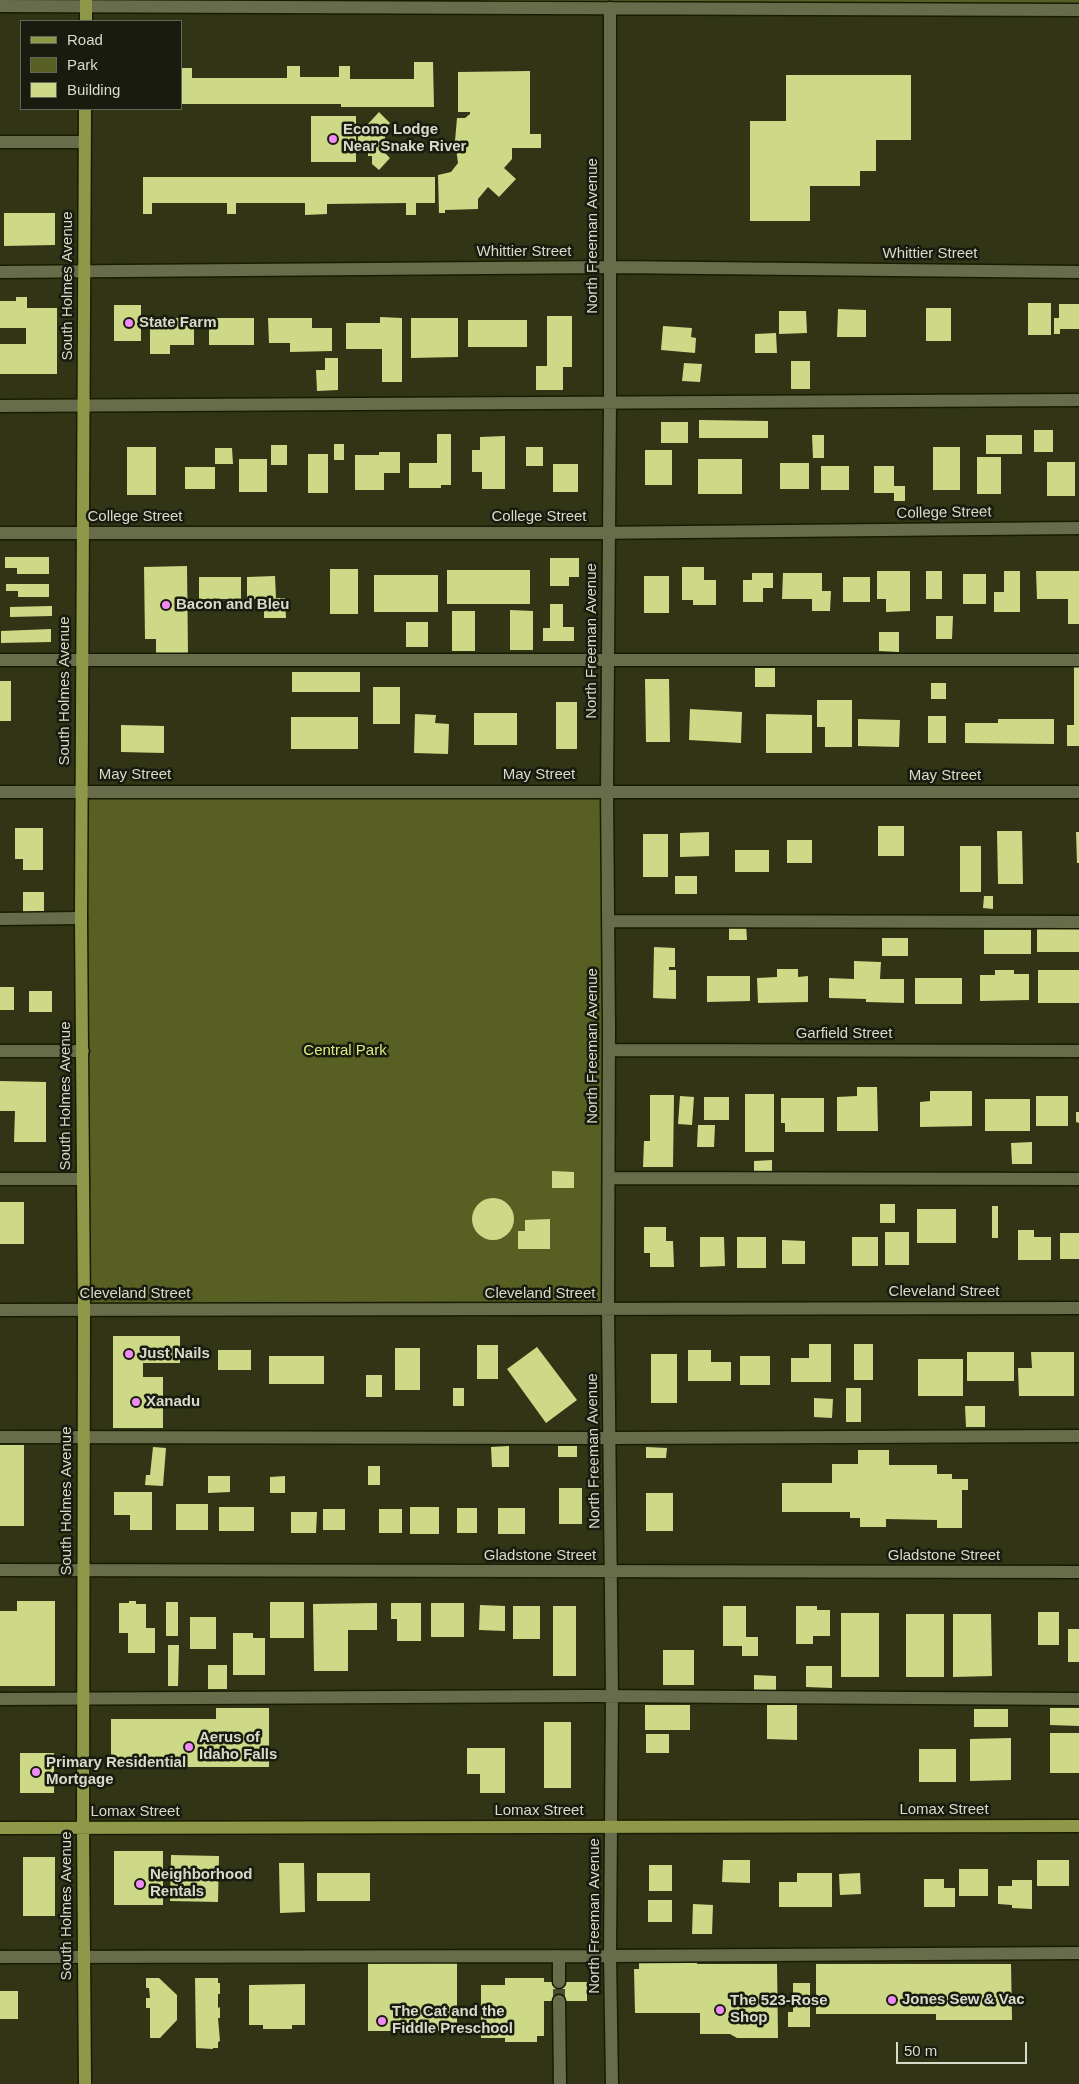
<!DOCTYPE html>
<style>
body{margin:0}
#map{position:relative;width:1079px;height:2084px;overflow:hidden;background:#313516;font-family:Arial,sans-serif}
canvas{display:block}
.legend{position:absolute;left:20px;top:20px;width:162px;height:90px;box-sizing:border-box;background:#191b0e;border:1px solid #656859;margin:0;padding:6px 9px;list-style:none;font-size:15px;color:#d8dbc9}
.legend li{display:flex;align-items:center;gap:10px;height:25px}
.legend b{width:25px;border:1px solid #656859}
.scale{position:absolute;left:896px;top:2042px;width:131px;height:22px;box-sizing:border-box;border:2px solid #d8dbc9;border-top:0;padding-left:6px;font-size:15px;line-height:18px;white-space:nowrap;color:#d8dbc9;-webkit-text-stroke:4px #191b0e;paint-order:stroke}
</style>
<div id="map">
<canvas width="1079" height="2084"></canvas>
<ul class="legend">
<li><b style="height:6px;background:#8f9848"></b>Road</li>
<li><b style="height:14px;background:#585f23"></b>Park</li>
<li><b style="height:14px;background:#ced987"></b>Building</li>
</ul>
<div class="scale">50 m</div>
</div>
<script>
const ctx = document.querySelector('canvas').getContext('2d');
ctx.lineJoin = 'round';
function fill(path, color) { ctx.fillStyle = color; ctx.fill(path, 'evenodd'); }
const toPath = rows => new Path2D(rows.map(r => 'M' + r).join(''));
function strokePath(path, color, width, dash) { ctx.strokeStyle = color; ctx.lineWidth = width; ctx.lineCap = dash ? 'butt' : 'round'; ctx.setLineDash(dash || []); ctx.stroke(path); }
function write(font, color, halo, rows, align = 'center') {
  ctx.font = font + ' Arial,sans-serif'; ctx.lineWidth = 5; ctx.setLineDash([]); ctx.textBaseline = 'middle'; ctx.strokeStyle = halo; ctx.fillStyle = color; for (const [text, x, y, turn = 0] of rows) {
    ctx.save(); ctx.translate(x, y); ctx.rotate((+turn || 0) * Math.PI / 180); ctx.textAlign = isNaN(turn) ? turn : align; if (halo) ctx.strokeText(text, 0, 0); ctx.fillText(text, 0, 0); ctx.restore();
  }
}
const green = toPath([
 [475,0,1079,0,1079,10,610,8],
 [607,791,608,1310,84,1310,82,792]
]);
const building = toPath([
 [414,62,433,62,434,107,341,107,341,104,181,104,181,68,192,68,192,78,287,78,287,66,300,66,300,77,339,77,339,66,350,66,350,79,414,79],
 [530,71,530,134,541,134,541,148,512,148,512,159,504,168,516,179,499,197,488,187,478,199,478,209,445,210,445,213,439,213,438,175,451,172,458,163,455,141,457,118,465,118,470,114,470,112,458,112,458,72],
 [786,75,911,75,911,140,876,140,876,171,860,171,860,186,810,186,810,221,750,221,750,121,786,121],
 [379,112,390,123,385,128,385,153,390,158,379,170,372,164,372,156,368,156,368,148,358,148,358,134,368,133,368,124],
 [311,116,356,116,356,162,311,162],
 [143,177,435,177,435,203,416,203,416,215,406,215,406,203,327,204,327,214,305,215,305,203,236,203,236,214,227,214,227,203,152,203,152,214,143,214],
 [4,213,55,213,55,245,4,246],
 [16,297,27,297,27,308,57,308,57,374,0,374,0,344,26,344,26,328,0,328,0,301,16,301],
 [1028,303,1051,303,1051,335,1028,335],
 [1059,304,1079,304,1079,329,1060,329,1060,334,1054,334,1054,318,1059,318],
 [114,305,141,305,141,341,114,341],
 [926,308,951,308,951,341,926,341],
 [838,309,866,310,866,337,837,337],
 [779,311,806,311,807,333,779,334],
 [547,316,572,316,572,367,563,367,563,390,536,390,536,366,547,366],
 [380,317,402,318,402,382,382,382,382,349,346,349,346,323,380,323],
 [167,318,194,318,194,345,170,345,170,354,150,354,150,322,167,322],
 [209,318,254,318,254,345,209,345],
 [268,318,312,318,312,328,332,328,332,351,290,352,290,343,269,343],
 [411,318,458,318,458,357,411,358],
 [468,320,527,320,527,347,468,347],
 [663,326,692,328,691,337,696,338,695,353,661,350],
 [776,333,777,353,755,353,755,334],
 [325,358,338,358,338,390,317,391,316,370,325,370],
 [791,361,810,361,810,389,791,389],
 [684,363,702,364,700,382,682,381],
 [699,420,768,421,768,438,699,438],
 [661,422,688,422,688,443,661,443],
 [1034,430,1053,430,1053,452,1034,452],
 [437,434,451,434,451,485,441,485,441,488,409,488,409,463,437,463],
 [812,435,824,435,824,458,813,458],
 [986,435,1022,435,1022,454,986,454],
 [505,436,505,489,482,489,482,472,472,472,472,450,480,450,480,437],
 [334,444,344,444,344,460,334,460],
 [271,445,287,445,287,465,271,465],
 [127,447,156,447,156,495,127,495],
 [526,447,543,447,543,466,526,466],
 [933,447,960,447,960,490,933,490],
 [215,448,232,448,233,464,215,464],
 [645,450,672,450,672,485,645,485],
 [379,452,400,452,400,473,384,473,384,490,355,490,355,455,379,455],
 [308,454,328,454,328,493,308,493],
 [977,457,1001,457,1001,494,977,494],
 [239,459,267,459,267,492,239,492],
 [698,459,742,459,742,494,698,494],
 [1047,462,1075,462,1075,496,1047,496],
 [780,463,809,463,809,489,780,489],
 [553,464,578,464,578,492,553,492],
 [821,466,849,466,849,490,821,490],
 [874,466,894,466,894,486,905,486,905,501,894,501,894,493,874,493],
 [185,467,215,467,215,489,185,489],
 [5,557,49,557,49,574,17,574,17,568,5,568],
 [550,558,579,558,579,577,569,577,569,586,550,586],
 [187,566,188,654,156,654,156,639,145,639,144,567],
 [682,567,704,567,704,580,716,580,716,605,693,605,693,600,682,600],
 [330,569,358,569,358,614,330,614],
 [447,570,530,570,530,604,447,604],
 [877,571,910,571,910,611,886,612,886,599,877,599],
 [926,571,942,571,942,599,926,599],
 [1004,571,1020,571,1020,612,994,612,994,592,1004,592],
 [1036,571,1079,571,1079,624,1068,624,1068,599,1037,599],
 [752,573,773,573,773,588,763,588,763,602,743,602,743,580,752,580],
 [783,573,822,573,822,591,831,591,830,611,812,611,812,599,782,599],
 [963,574,986,574,986,604,963,604],
 [374,575,438,575,438,612,374,612],
 [275,576,276,598,285,598,286,618,264,618,264,599,247,599,247,577],
 [644,576,669,576,669,613,644,613],
 [199,577,241,577,241,599,199,599],
 [843,577,870,577,870,602,843,602],
 [6,584,49,584,49,597,18,597,18,591,6,591],
 [550,604,563,604,563,627,574,627,574,641,543,641,543,628,550,628],
 [52,606,52,616,10,617,10,607],
 [510,610,533,611,533,650,510,650],
 [452,611,475,611,475,651,452,651],
 [936,616,953,616,952,639,936,639],
 [406,622,428,622,428,647,406,647],
 [51,629,51,642,1,643,1,631],
 [879,632,899,632,899,652,879,651],
 [1074,666,1079,666,1079,746,1067,746,1067,725,1074,725],
 [755,668,775,668,775,687,755,687],
 [292,672,360,672,360,692,292,692],
 [645,679,669,679,670,742,646,742],
 [0,681,11,681,11,721,0,721],
 [931,683,946,683,946,699,931,699],
 [373,687,400,687,400,724,373,724],
 [817,700,852,700,852,747,825,747,825,727,817,727],
 [556,702,577,702,577,749,556,749],
 [690,709,742,712,741,743,689,740],
 [474,713,517,713,517,745,474,745],
 [415,714,436,715,435,723,449,724,448,754,414,753],
 [766,714,812,715,812,753,766,753],
 [928,716,946,716,946,743,928,743],
 [291,717,358,717,358,749,291,749],
 [858,719,900,720,899,747,858,746],
 [998,719,1054,719,1054,744,965,743,965,723,998,723],
 [121,725,164,726,164,753,121,752],
 [878,826,904,826,904,856,878,856],
 [15,828,43,828,43,870,23,870,23,859,15,859],
 [997,831,1022,831,1023,884,998,884],
 [709,832,709,856,680,857,680,833],
 [1076,832,1079,832,1079,863,1077,863],
 [643,834,668,834,668,877,643,877],
 [787,840,812,840,812,863,787,863],
 [960,846,981,846,981,892,960,892],
 [735,850,769,850,769,872,735,872],
 [675,876,697,876,697,894,675,894],
 [23,892,44,892,44,914,23,914],
 [984,896,993,896,993,909,983,908],
 [729,924,746,924,747,940,729,940],
 [1037,927,1079,927,1079,952,1037,952],
 [984,930,1031,930,1031,954,984,954],
 [882,938,908,938,908,956,882,956],
 [654,947,675,948,675,967,669,967,669,970,676,970,676,999,653,998],
 [854,961,881,962,880,979,904,979,904,1003,866,1002,866,999,829,998,829,978,854,979],
 [777,969,798,969,798,977,808,976,808,1002,758,1003,757,978,777,977],
 [995,970,1014,970,1014,974,1029,974,1029,1000,980,1001,980,975,995,975],
 [1038,970,1079,970,1079,1003,1038,1003],
 [707,976,750,976,750,1001,707,1002],
 [915,978,962,978,962,1004,915,1004],
 [0,987,14,987,14,1010,0,1010],
 [29,991,52,991,52,1012,29,1012],
 [0,1081,46,1082,46,1142,14,1142,15,1111,0,1111],
 [857,1087,877,1087,878,1131,837,1131,837,1097,857,1096],
 [930,1091,972,1091,972,1126,920,1127,920,1102,930,1101],
 [745,1094,774,1094,774,1152,745,1152],
 [650,1095,674,1095,673,1167,643,1167,644,1141,650,1141],
 [680,1096,694,1097,692,1125,678,1124],
 [1036,1096,1068,1096,1068,1126,1036,1126],
 [704,1097,729,1097,729,1120,704,1120],
 [781,1098,824,1098,824,1132,785,1132,785,1123,781,1123],
 [985,1099,1030,1099,1030,1131,985,1131],
 [1076,1112,1079,1112,1079,1123,1076,1122],
 [698,1125,715,1125,714,1147,697,1147],
 [1032,1142,1032,1164,1012,1164,1011,1143],
 [772,1160,772,1172,754,1172,754,1161],
 [552,1171,574,1172,574,1188,552,1188],
 '472 1219a21 21 0 1 1 42 0a21 21 0 1 1-42 0Z',
 [0,1202,24,1202,24,1244,0,1244],
 [880,1204,895,1204,895,1223,880,1223],
 [992,1206,998,1206,998,1238,992,1238],
 [917,1209,956,1209,956,1243,917,1243],
 [550,1219,550,1249,518,1249,518,1231,525,1231,525,1220],
 [644,1227,666,1227,666,1241,673,1241,674,1267,650,1267,650,1253,644,1253],
 [1018,1230,1034,1230,1034,1237,1051,1237,1051,1260,1018,1260],
 [885,1232,909,1232,909,1265,885,1265],
 [1060,1233,1079,1233,1079,1259,1060,1259],
 [700,1237,724,1237,725,1266,700,1267],
 [737,1237,766,1237,766,1268,737,1268],
 [852,1237,878,1237,878,1266,852,1266],
 [782,1240,805,1241,805,1264,782,1264],
 [113,1336,180,1336,180,1363,143,1363,143,1377,163,1377,163,1428,113,1428],
 [809,1344,831,1344,831,1382,791,1382,791,1358,809,1358],
 [854,1344,873,1344,873,1380,854,1380],
 [477,1345,498,1345,498,1379,477,1379],
 [537,1347,577,1400,546,1423,507,1369],
 [395,1348,420,1348,420,1390,395,1390],
 [218,1350,251,1350,251,1370,218,1370],
 [688,1350,711,1350,711,1362,731,1362,731,1381,688,1381],
 [967,1352,1014,1352,1014,1381,967,1381],
 [1031,1352,1074,1352,1074,1396,1019,1396,1018,1368,1032,1368],
 [651,1354,677,1354,677,1403,651,1403],
 [269,1356,324,1356,324,1384,269,1384],
 [740,1356,770,1356,770,1385,740,1385],
 [918,1359,963,1359,963,1396,918,1396],
 [366,1375,382,1375,382,1397,366,1397],
 [453,1388,464,1388,464,1406,453,1406],
 [846,1388,861,1388,861,1422,846,1422],
 [814,1398,833,1399,832,1418,814,1417],
 [965,1406,985,1406,985,1427,966,1427],
 [0,1445,24,1445,24,1526,0,1526],
 [509,1446,509,1467,492,1467,491,1447],
 [558,1446,577,1446,577,1457,558,1457],
 [153,1447,166,1448,163,1486,145,1485,146,1475,150,1475],
 [646,1447,667,1448,666,1458,646,1458],
 [858,1450,889,1450,889,1465,937,1465,937,1474,952,1474,952,1479,968,1479,968,1490,962,1490,962,1528,937,1528,937,1520,886,1519,886,1527,860,1527,860,1518,850,1518,850,1512,782,1512,782,1483,832,1483,832,1464,858,1464],
 [368,1466,380,1466,380,1485,368,1485],
 [208,1476,230,1476,230,1492,208,1493],
 [285,1476,285,1493,270,1493,270,1477],
 [559,1488,582,1488,582,1524,559,1524],
 [114,1492,152,1492,152,1530,130,1530,130,1515,114,1515],
 [646,1493,673,1493,673,1531,646,1531],
 [176,1504,208,1504,208,1530,176,1530],
 [219,1507,254,1507,254,1531,219,1531],
 [410,1507,439,1507,439,1534,410,1534],
 [457,1508,477,1508,477,1533,457,1533],
 [498,1508,525,1508,525,1534,498,1534],
 [323,1509,345,1509,345,1530,323,1530],
 [379,1509,402,1509,402,1533,379,1533],
 [291,1512,317,1512,316,1533,291,1533],
 [17,1601,55,1601,55,1686,0,1686,0,1611,17,1611],
 [129,1601,136,1601,136,1604,146,1604,146,1628,155,1628,155,1653,128,1653,128,1633,119,1633,119,1603,129,1603],
 [166,1602,178,1602,178,1636,166,1636],
 [270,1602,304,1602,304,1638,270,1638],
 [377,1603,377,1630,348,1630,348,1671,314,1671,313,1604],
 [391,1603,421,1603,421,1641,397,1641,397,1619,391,1619],
 [431,1603,464,1603,464,1637,431,1637],
 [480,1605,505,1606,505,1631,479,1630],
 [513,1606,540,1606,540,1639,513,1639],
 [553,1606,576,1606,576,1676,553,1676],
 [723,1606,746,1606,746,1637,758,1637,758,1656,742,1656,742,1646,723,1646],
 [796,1606,817,1606,817,1610,830,1610,830,1636,813,1636,813,1644,796,1644],
 [1038,1612,1059,1612,1059,1645,1038,1645],
 [841,1613,879,1613,879,1677,841,1677],
 [906,1614,944,1614,944,1677,906,1677],
 [953,1614,991,1614,992,1676,953,1677],
 [190,1617,216,1617,216,1649,190,1649],
 [1068,1629,1079,1629,1079,1662,1068,1662],
 [233,1633,253,1633,253,1638,265,1638,265,1675,233,1675],
 [168,1645,179,1645,178,1686,168,1686],
 [663,1650,694,1650,694,1685,663,1685],
 [208,1665,227,1665,227,1689,208,1689],
 [806,1666,832,1666,832,1688,806,1687],
 [754,1675,776,1676,776,1690,754,1690],
 [645,1705,690,1705,690,1730,645,1730],
 [767,1705,797,1705,797,1740,767,1739],
 [216,1708,269,1708,269,1767,111,1767,111,1719,216,1719],
 [1050,1708,1079,1708,1079,1726,1050,1725],
 [974,1709,1008,1709,1008,1727,974,1727],
 [544,1722,571,1722,571,1788,544,1788],
 [1050,1733,1079,1733,1079,1773,1050,1773],
 [646,1734,669,1734,669,1753,646,1753],
 [1011,1738,1011,1780,970,1781,970,1739],
 [467,1748,505,1748,505,1793,480,1793,480,1774,467,1774],
 [919,1749,956,1749,956,1782,919,1782],
 [20,1753,54,1753,54,1793,20,1793],
 [114,1851,163,1851,163,1905,114,1905],
 [171,1855,219,1856,218,1902,170,1901],
 [23,1857,55,1857,55,1916,23,1916],
 [723,1860,750,1860,750,1883,722,1882],
 [1037,1860,1069,1860,1069,1886,1037,1886],
 [279,1863,304,1863,305,1912,280,1913],
 [649,1865,672,1865,672,1891,649,1891],
 [959,1869,988,1869,988,1896,959,1896],
 [317,1873,370,1873,370,1901,317,1901],
 [797,1873,832,1873,832,1907,779,1907,779,1882,797,1882],
 [860,1873,861,1894,840,1895,839,1874],
 [924,1879,944,1879,944,1888,955,1888,955,1907,924,1907],
 [1012,1880,1032,1880,1032,1909,1012,1908,1012,1905,998,1904,998,1886,1012,1886],
 [648,1900,672,1900,672,1922,648,1922],
 [693,1904,713,1905,712,1934,692,1934],
 [639,1962,697,1962,697,1964,777,1964,778,2038,737,2038,730,2034,700,2034,700,2013,635,2013,634,1969,639,1969],
 [368,1963,457,1963,457,2031,368,2031],
 [816,1964,1011,1964,1012,2020,936,2020,936,2014,816,2014],
 [146,1978,159,1978,177,1995,177,2020,160,2038,150,2038,150,2008,146,2008,146,1998,150,1998,149,1988,146,1988],
 [195,1978,218,1978,218,1983,220,1983,220,1994,218,1994,218,2008,220,2007,220,2018,218,2018,220,2041,218,2042,218,2048,213,2048,213,2049,196,2048],
 [505,1978,544,1978,544,1982,587,1982,587,2001,544,2001,544,2036,537,2036,537,2042,505,2042,505,2038,481,2038,481,1985,505,1985],
 [793,1983,810,1983,810,2027,788,2027,788,2012,793,2012],
 [305,1984,305,2025,292,2025,292,2029,263,2029,263,2025,249,2025,249,1985],
 [0,1991,18,1991,18,2019,0,2019]
]);
const minorTunnel = toPath([
 [559,2001,559,1982]
]);
const minor = toPath([
 [0,6,1079,10],
 [610,8,610,403,607,791,609,1028,608,1310,612,1696,610,1956,612,2084],
 [0,142,84,142],
 [0,272,610,267,1079,272],
 [0,406,1079,400],
 [0,533,588,533,1079,528],
 [0,660,1079,660],
 [0,792,1079,792],
 [0,919,81,918],
 [609,921,1079,922],
 [609,1050,1079,1051],
 [0,1051,83,1051],
 [609,1178,1079,1179],
 [0,1179,83,1179],
 [0,1310,1079,1308],
 [0,1437,611,1438,1079,1436],
 [0,1570,1079,1572],
 [0,1699,591,1696,1079,1699],
 [559,1956,559,1982],
 [0,1957,610,1956,1079,1953],
 [559,2001,560,2084]
]);
const major = toPath([
 [86,21,86,0],
 [85,109,81,918,84,1310,83,1828,85,2084],
 [0,1828,1079,1826]
]);
const markers = [
 [333,139,5,"#f08bf6"],
 [129,323,5,"#f08bf6"],
 [166,605,5,"#f08bf6"],
 [129,1354,5,"#f08bf6"],
 [136,1402,5,"#f08bf6"],
 [189,1747,5,"#f08bf6"],
 [36,1772,5,"#f08bf6"],
 [140,1884,5,"#f08bf6"],
 [892,2000,5,"#f08bf6"],
 [720,2010,5,"#f08bf6"],
 [382,2021,5,"#f08bf6"]
];
const poiNames = [
 ["Econo Lodge",343,130],
 ["Near Snake River",343,147],
 ["State Farm",139,323],
 ["Bacon and Bleu",176,605],
 ["Just Nails",139,1354],
 ["Xanadu",146,1402],
 ["Aerus of",199,1738],
 ["Idaho Falls",199,1755],
 ["Primary Residential",46,1763],
 ["Mortgage",46,1780],
 ["Neighborhood",150,1875],
 ["Rentals",150,1892],
 ["Jones Sew & Vac",902,2000],
 ["The 523-Rose",730,2001],
 ["Shop",730,2018],
 ["The Cat and the",392,2012],
 ["Fiddle Preschool",392,2029]
];
const streetNames = [
 ["North Freeman Avenue",593,236,-90],
 ["Whittier Street",524,252],
 ["Whittier Street",930,254],
 ["South Holmes Avenue",68,286,-90],
 ["College Street",944,513,-1],
 ["College Street",135,517],
 ["College Street",539,517],
 ["North Freeman Avenue",592,641,-90],
 ["South Holmes Avenue",65,691,-90],
 ["May Street",135,775],
 ["May Street",539,775],
 ["May Street",945,776],
 ["Garfield Street",844,1034],
 ["North Freeman Avenue",593,1046,-90],
 ["South Holmes Avenue",66,1096,-90],
 ["Cleveland Street",944,1292],
 ["Cleveland Street",135,1294],
 ["Cleveland Street",540,1294],
 ["North Freeman Avenue",594,1451,-91],
 ["South Holmes Avenue",67,1501,-90],
 ["Gladstone Street",540,1556],
 ["Gladstone Street",944,1556],
 ["Lomax Street",944,1810],
 ["Lomax Street",539,1811],
 ["Lomax Street",135,1812],
 ["South Holmes Avenue",67,1906,-90],
 ["North Freeman Avenue",595,1916,-90]
];
const parkNames = [
 ["Central Park",345,1051]
];
fill(green, '#585f23');
fill(building, '#ced987');
strokePath(minorTunnel, '#4a4e31', 12, [12, 6]);
strokePath(minor, '#191c00', 15);
strokePath(major, '#191c00', 15);
strokePath(minor, '#676c4b', 12);
strokePath(major, '#8f9848', 12);
for (const [x, y, r, color] of markers) { const dot = new Path2D(); dot.arc(x, y, r, 0, 2 * Math.PI); ctx.fillStyle = color; ctx.fill(dot); strokePath(dot, '#191b0e', 2); }
write('bold 15px', '#d8dbc9', '#191b0e', poiNames, 'left');
write('15px', '#d8dbc9', '#191b0e', streetNames);
write('15px', '#ddeb7d', '#191b0e', parkNames);
</script>
